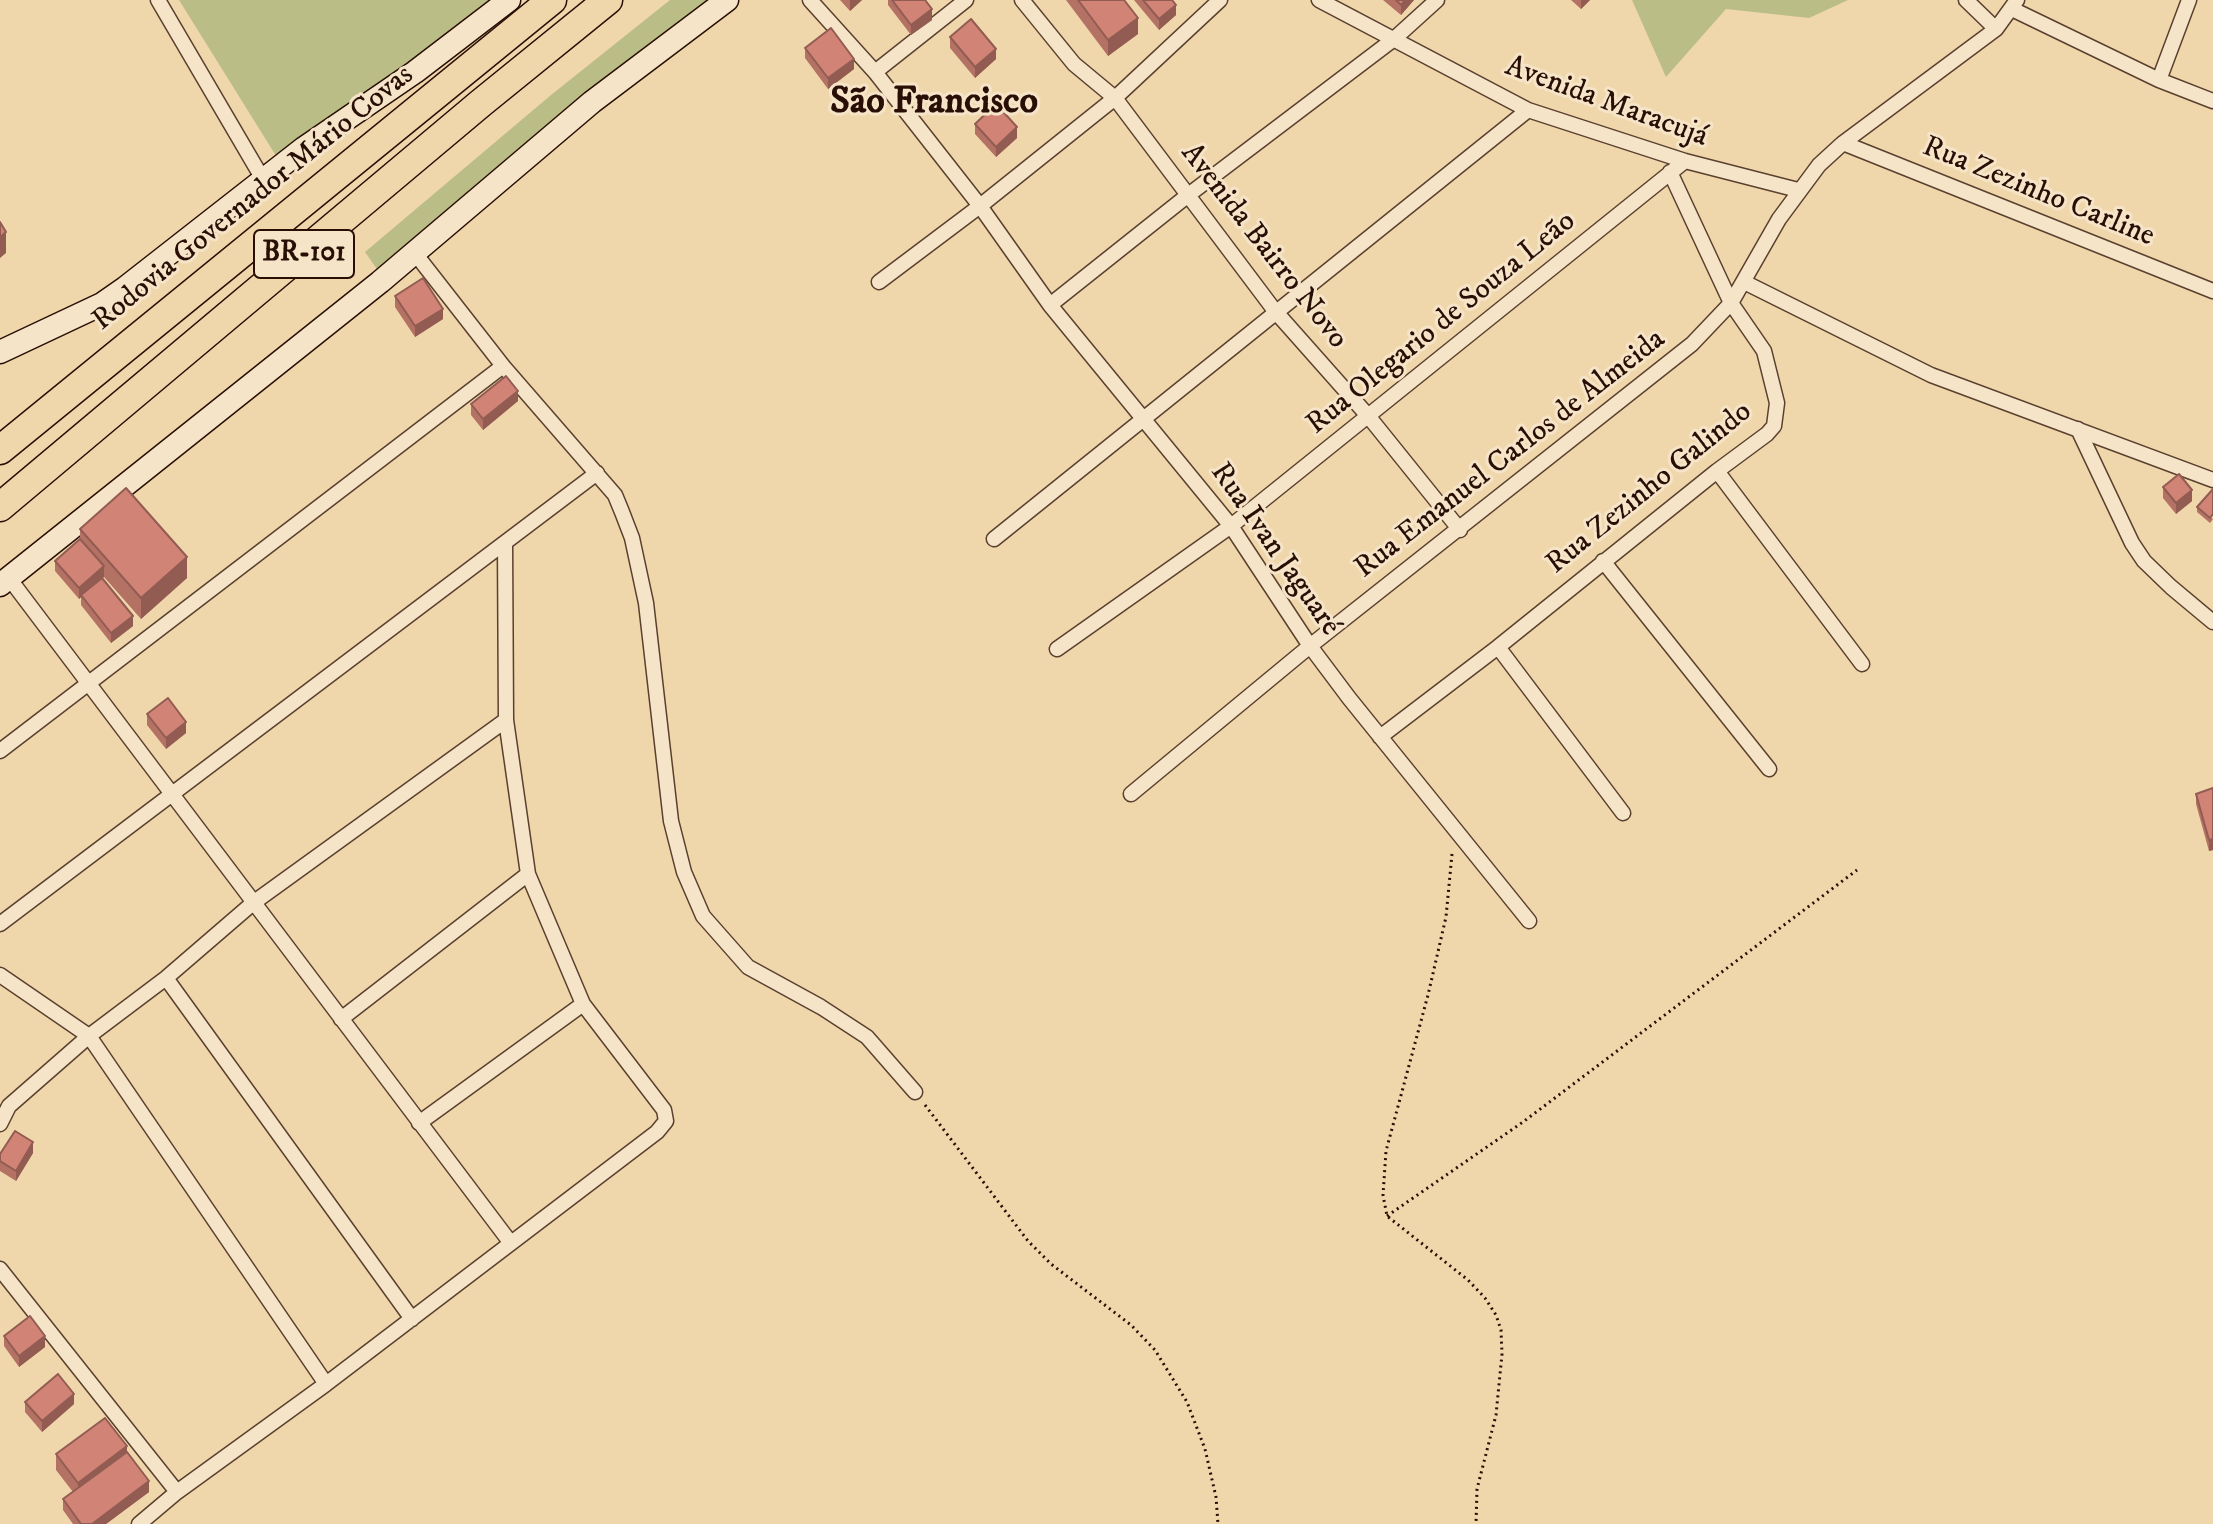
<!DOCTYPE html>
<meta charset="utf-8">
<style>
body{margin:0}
canvas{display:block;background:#f0d6ab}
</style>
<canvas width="2213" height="1524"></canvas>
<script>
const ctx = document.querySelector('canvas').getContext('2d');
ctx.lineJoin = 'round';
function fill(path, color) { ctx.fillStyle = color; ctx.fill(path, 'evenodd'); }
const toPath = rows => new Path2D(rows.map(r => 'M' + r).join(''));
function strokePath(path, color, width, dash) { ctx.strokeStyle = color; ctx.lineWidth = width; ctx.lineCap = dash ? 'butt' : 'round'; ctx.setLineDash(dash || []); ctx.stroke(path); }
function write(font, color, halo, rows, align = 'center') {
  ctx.font = font + ' "IM FELL DW Pica",serif'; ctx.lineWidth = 6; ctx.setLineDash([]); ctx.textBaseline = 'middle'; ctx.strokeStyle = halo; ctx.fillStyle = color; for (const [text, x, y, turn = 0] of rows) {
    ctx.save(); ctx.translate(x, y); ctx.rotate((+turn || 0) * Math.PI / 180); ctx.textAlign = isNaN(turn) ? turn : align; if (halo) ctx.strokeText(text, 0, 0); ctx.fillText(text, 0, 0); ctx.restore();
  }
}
const green = toPath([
 [179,0,501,0,278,159],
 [670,0,726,0,381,275,365,252,551,95],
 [1632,0,1848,0,1809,18,1726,9,1666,77]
]);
const path = toPath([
 [1452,854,1446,917,1428,995,1386,1151,1383,1195,1387,1216,1468,1280,1485,1298,1496,1315,1501,1330,1502,1354,1496,1415,1477,1489,1476,1524],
 [925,1105,1028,1241,1051,1264,1131,1325,1155,1350,1187,1402,1205,1449,1216,1497,1218,1524],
 [1387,1216,1523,1122,1857,870]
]);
const street = toPath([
 [158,0,264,181],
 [810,0,875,72,980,206,1050,305,1231,526,1310,646,1349,698,1529,921],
 [1022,0,1074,64,1115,98,1275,311,1369,417,1460,530],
 [1319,0,1528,110,1685,161,1798,190],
 [1966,0,1996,29],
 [2012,9,2159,80,2213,101],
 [875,72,966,0],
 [2159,80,2189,0],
 [1843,143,2213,291],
 [414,252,503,366,615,495,622,512,632,538,646,603,671,821,684,872,703,916,748,967,821,1007,867,1037,915,1092],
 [879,282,980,206,1115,98,1220,0],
 [1744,282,1931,375,2213,480],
 [1050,305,1187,196,1394,39,1437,0],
 [2078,429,2132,543,2144,561,2171,587,2213,622],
 [1717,471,1862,664],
 [994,539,1528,110],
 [1603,561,1769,769],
 [9,578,510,1242],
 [1498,647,1623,813],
 [1057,649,1231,526,1685,161],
 [1380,737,1498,647,1717,471,1767,434,1774,426,1777,403,1764,351,1731,303,1670,172],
 [0,751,503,366],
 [1131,794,1310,646,1692,344,1731,303,1779,219,1819,165,1843,143,1996,29,2017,0],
 [0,924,597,473],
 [0,975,89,1036,326,1384],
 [166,978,412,1319],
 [341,1019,528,874],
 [419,1123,583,1004],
 [0,1124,9,1106,89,1036,166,978,253,903,506,720],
 [0,1269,177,1492],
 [139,1524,177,1492,326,1384,657,1132,666,1121,664,1110,583,1004,528,874,506,720,505,543]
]);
const secondary = toPath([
 [0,352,102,304,125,288,304,148,415,72,509,0],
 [0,585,380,282,592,102,727,0]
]);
const highway = toPath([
 [0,450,552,0],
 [0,507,481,103,608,0]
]);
const wall = toPath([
 [840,0,862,0,850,11],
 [888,0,892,0,932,20,911,35,888,5],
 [1066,0,1124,0,1138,34,1108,56],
 [1134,0,1172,0,1176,15,1159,30],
 [1383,0,1414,0,1401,15],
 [1571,0,1590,0,1581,9],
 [950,37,996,59,975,78,950,48],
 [805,48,854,69,828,89,805,58],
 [975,124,1017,138,996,157,975,134],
 [395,296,443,319,415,337,395,307],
 [518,401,483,430,471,415,471,404],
 [2163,487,2192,501,2176,514,2163,498],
 [2197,507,2213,519,2210,523,2197,512],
 [80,529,187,578,141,619,104,577,102,578,133,626,111,643,81,605,81,597,79,599,55,571,55,561,80,539],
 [147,714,186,733,166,749,147,725],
 [2213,788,2213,850,2209,851,2196,804,2196,794],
 [33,1153,16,1181,0,1171,0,1154],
 [4,1336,45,1347,19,1367,4,1346],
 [25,1402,74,1404,42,1432,25,1412],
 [127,1452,149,1492,106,1524,73,1524,63,1510,63,1499,73,1492,56,1470,56,1454]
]);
const shadedWall = toPath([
 [850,0,862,0,850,11],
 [1405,0,1414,0,1401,15,1401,5],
 [1581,0,1590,0,1581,9],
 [1176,5,1176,15,1159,30,1159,19],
 [932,9,932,20,911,35,911,25],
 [1138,18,1138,34,1108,56,1108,40],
 [996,49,996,59,975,78,975,67],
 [854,59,854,69,828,89,828,78],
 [1017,127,1017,138,996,157,996,147],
 [6,232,6,253,0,258,0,237],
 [443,309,443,319,415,337,415,326],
 [518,391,518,401,483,430,483,419],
 [2192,490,2192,501,2176,514,2176,503],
 [187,557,187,578,141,619,141,598],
 [104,566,104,577,79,599,79,588],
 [133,616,133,626,111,643,111,633],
 [186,722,186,733,166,749,166,738],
 [2213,839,2213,850,2209,851,2209,840],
 [33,1142,33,1153,16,1181,16,1171],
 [45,1336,45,1347,19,1367,19,1356],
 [74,1394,74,1404,42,1432,42,1421],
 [127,1446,127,1462,78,1499,78,1483],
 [149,1481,149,1492,106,1524,92,1524]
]);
const building = toPath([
 [892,0,925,0,932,9,911,25,892,0],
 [1078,0,1124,0,1138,18,1108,40,1078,0],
 [1143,0,1172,0,1176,5,1159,19,1143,0],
 [1396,0,1405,0,1401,5,1396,0],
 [971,19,996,49,975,67,950,37,971,19],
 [831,28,854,59,828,78,805,48,831,28],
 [996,104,1017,127,996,147,975,124,996,104],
 [0,222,6,232,0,237,0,222],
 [423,278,443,309,415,326,395,296,423,278],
 [506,376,518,391,483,419,471,404,506,376],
 [2179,474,2192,490,2176,503,2163,487,2179,474],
 [126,488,187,557,141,598,80,529,126,488],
 [2213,489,2213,514,2210,518,2197,507,2213,489],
 [80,539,104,566,79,588,55,561,80,539],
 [102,578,133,616,111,633,81,595,102,578],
 [168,698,186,722,166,738,147,714,168,698],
 [2213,788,2213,839,2209,840,2196,794,2213,788],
 [15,1131,33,1142,16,1171,0,1161,0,1154,15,1131],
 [30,1316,45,1336,19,1356,4,1336,30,1316],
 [58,1374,74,1394,42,1421,25,1402,58,1374],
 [105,1418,127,1446,78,1483,56,1454,105,1418],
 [127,1452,149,1481,92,1524,81,1524,63,1499,127,1452]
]);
const shields = [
 [304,254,100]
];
const shieldNames = [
 ["BR-101",304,254]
];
const streetNames = [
 ["Avenida Maracujá",1606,103,20],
 ["Rua Zezinho Carline",2038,193,22],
 ["Rodovia Governador Mário Covas",254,199,-39],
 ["Avenida Bairro Novo",1263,247,52],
 ["Rua Olegario de Souza Leão",1442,324,-39],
 ["Rua Emanuel Carlos de Almeida",1511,455,-38],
 ["Rua Zezinho Galindo",1650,489,-39],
 ["Rua Ivan Jaguaré",1274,550,55]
];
const districtNames = [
 ["São Francisco",934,104]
];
fill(green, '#bbbd87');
strokePath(street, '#5a402e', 17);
strokePath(secondary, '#280e04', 25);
strokePath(highway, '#280e04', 31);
strokePath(path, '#280e04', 3, [2, 4]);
strokePath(street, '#f5e4c8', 14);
strokePath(secondary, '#f5e4c8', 22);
strokePath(highway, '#f0d6ab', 28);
fill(wall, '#b47265');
fill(shadedWall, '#925c53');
fill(building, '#d18476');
strokePath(building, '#925c53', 2);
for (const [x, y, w] of shields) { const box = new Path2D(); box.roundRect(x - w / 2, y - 24, w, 48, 6); ctx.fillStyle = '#f5e4c8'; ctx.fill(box); strokePath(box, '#280e04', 2); }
write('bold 28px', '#280e04', null, shieldNames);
write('30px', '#280e04', '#f5e4c8', streetNames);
write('bold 38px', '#280e04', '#f5e4c8', districtNames);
</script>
